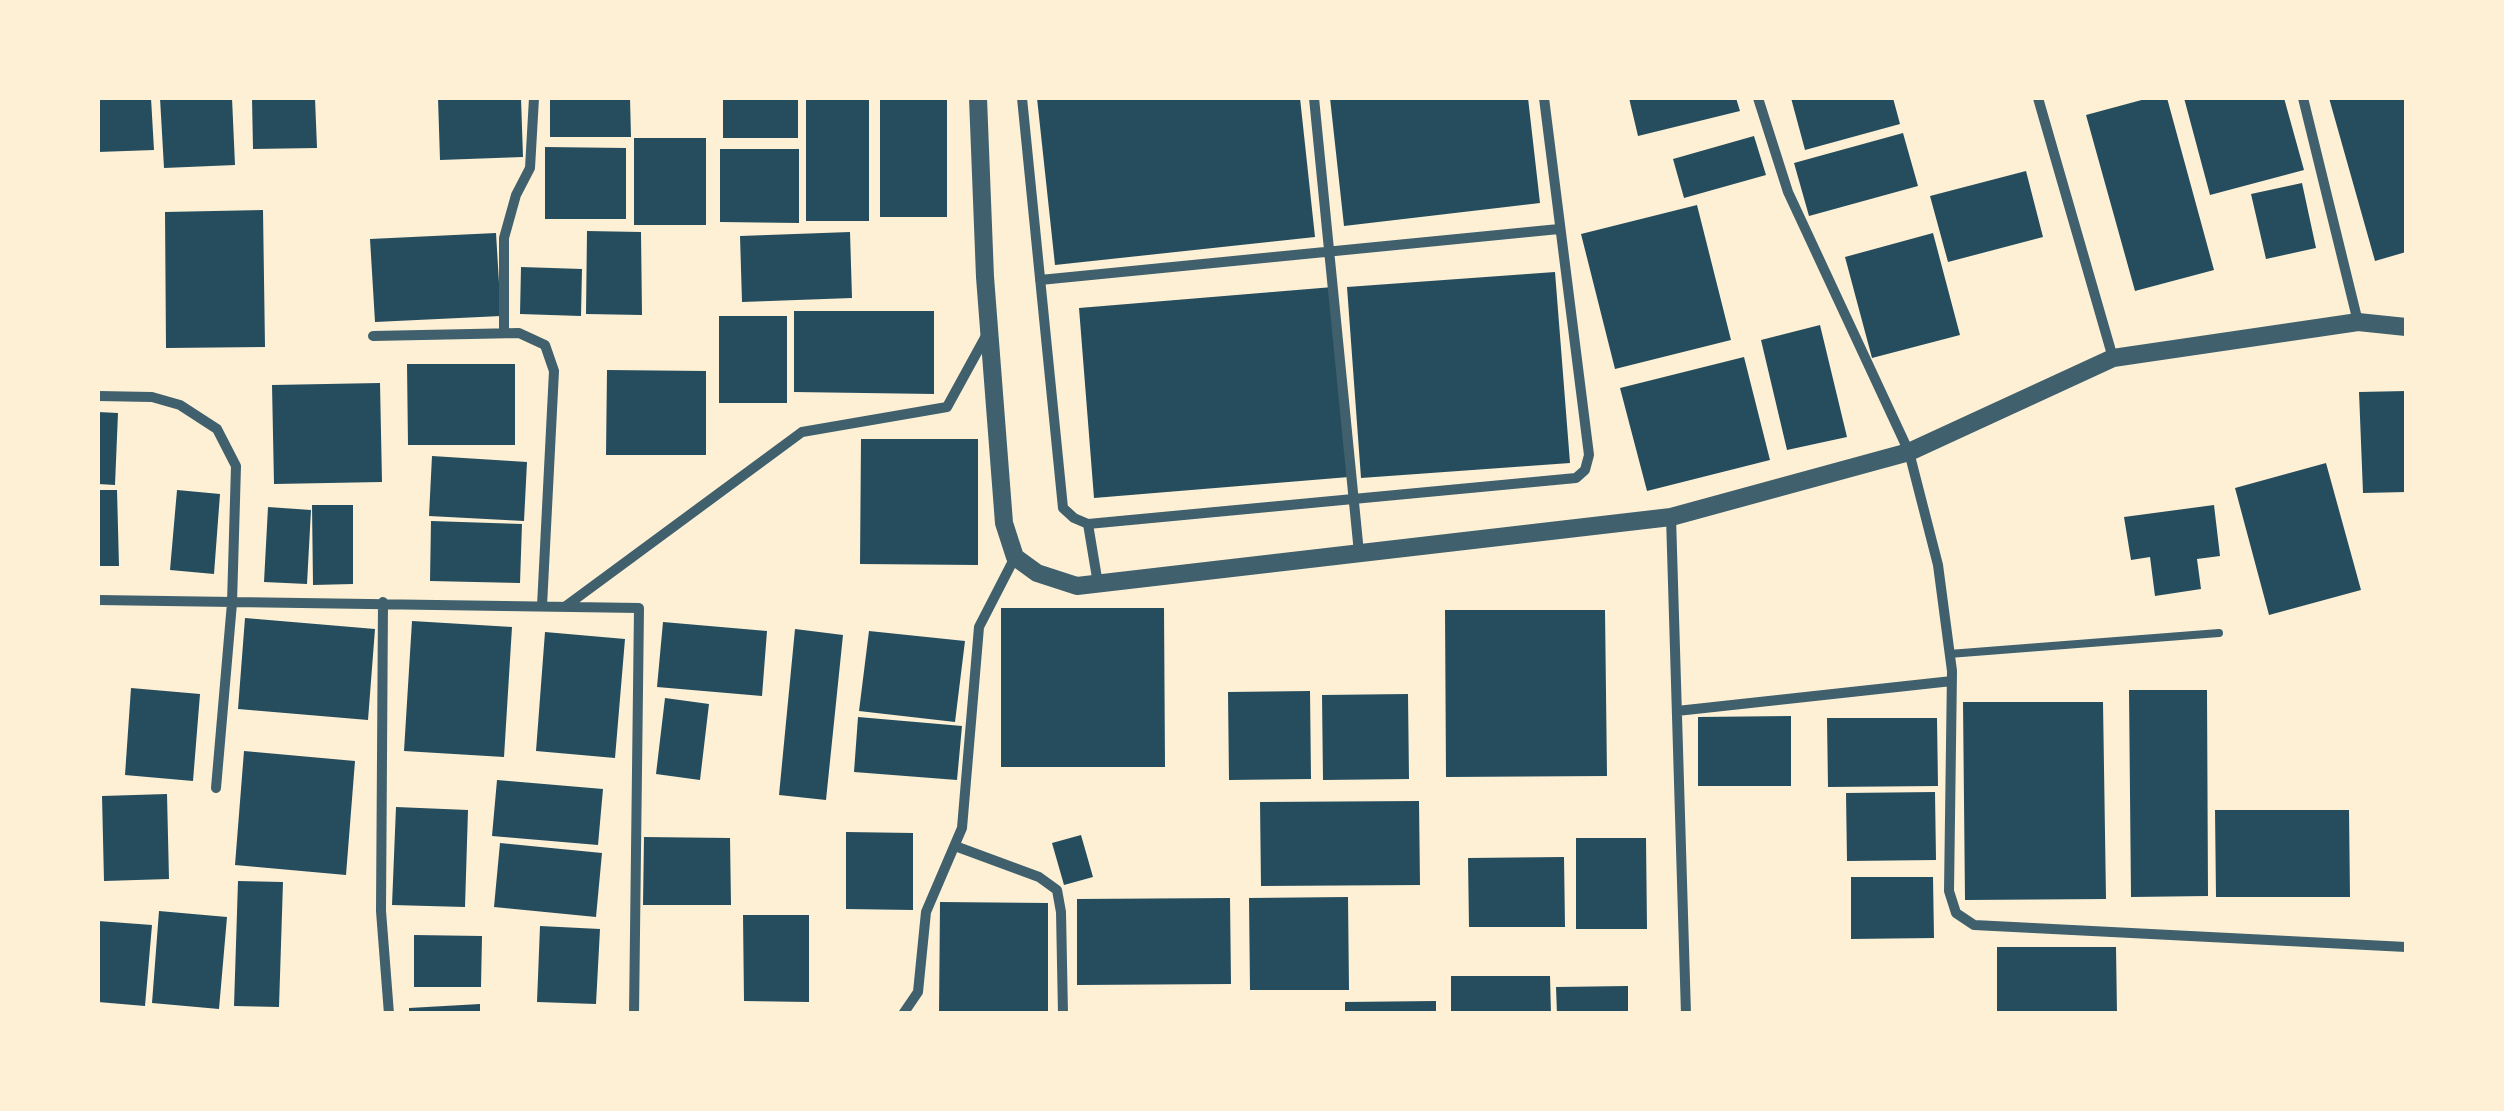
<!DOCTYPE html>
<style>
body{margin:0}
#map{position:relative;width:2504px;height:1111px;overflow:hidden;background:#fdf0d5;font-family:"Fira Sans Condensed",sans-serif}
canvas{display:block}
.frame{position:absolute;inset:0;border:100px solid #fdf0d5;pointer-events:none}
</style>
<div id="map">
<canvas width="2504" height="1111"></canvas>
<div class="frame"></div>
</div>
<script>
const ctx = document.querySelector('canvas').getContext('2d');
ctx.lineJoin = 'round';
function fill(path, color) { ctx.fillStyle = color; ctx.fill(path, 'evenodd'); }
const toPath = rows => new Path2D(rows.map(r => 'M' + r).join(''));
function strokePath(path, color, width, dash) { ctx.strokeStyle = color; ctx.lineWidth = width; ctx.lineCap = dash ? 'butt' : 'round'; ctx.setLineDash(dash || []); ctx.stroke(path); }
const building = toPath([
 [98,98,151,98,154,150,98,152],
 [160,98,232,98,235,165,164,168],
 [252,98,315,98,317,148,253,149],
 [438,98,521,98,523,157,440,160],
 [550,98,630,98,631,137,550,137],
 [723,98,798,98,798,138,723,138],
 [806,98,869,98,869,221,806,221],
 [880,98,947,98,947,217,880,217],
 [1037,98,1300,98,1315,237,1055,265],
 [1330,98,1528,98,1540,203,1344,226],
 [1629,98,1736,98,1740,111,1638,136],
 [1791,98,1893,98,1900,124,1805,150],
 [2149,98,2167,98,2214,270,2135,291,2086,115],
 [2184,98,2284,98,2304,170,2210,195],
 [2329,98,2406,98,2406,252,2375,261],
 [1903,133,1918,186,1809,216,1794,163],
 [1754,136,1766,175,1684,198,1673,159],
 [634,138,706,138,706,225,634,225],
 [545,147,626,148,626,219,545,219],
 [720,149,799,149,799,223,720,222],
 [2026,171,2043,237,1948,262,1930,196],
 [2302,183,2316,248,2266,259,2251,194],
 [1697,205,1731,340,1615,369,1581,234],
 [263,210,265,347,166,348,165,212],
 [587,231,641,232,642,315,586,314],
 [850,232,852,298,742,302,740,236],
 [496,233,501,316,375,322,370,239],
 [1933,233,1960,335,1872,358,1845,257],
 [521,267,582,269,581,316,520,314],
 [1555,272,1570,463,1361,478,1347,287],
 [1333,287,1349,477,1094,498,1079,308],
 [794,311,934,311,934,394,794,392],
 [719,316,787,316,787,403,719,403],
 [1820,325,1847,437,1787,450,1761,340],
 [1744,357,1770,460,1647,491,1620,388],
 [407,364,515,364,515,445,408,445],
 [607,370,706,371,706,455,606,455],
 [380,383,382,482,274,484,272,385],
 [2406,391,2406,492,2363,493,2359,392],
 [98,412,118,413,115,485,98,484],
 [861,439,978,439,978,565,860,564],
 [432,456,527,462,524,521,429,516],
 [2326,463,2361,590,2269,615,2235,488],
 [98,490,117,490,119,566,98,566],
 [177,490,220,494,214,574,170,570],
 [312,505,353,505,353,584,313,585],
 [2214,505,2220,556,2197,559,2201,589,2155,596,2150,557,2131,560,2124,517],
 [268,507,311,510,307,584,264,582],
 [431,521,522,524,520,583,430,581],
 [1001,608,1164,608,1165,767,1001,767],
 [1445,610,1605,610,1607,776,1446,777],
 [245,618,375,629,368,720,238,709],
 [412,621,512,627,504,757,404,751],
 [663,622,767,631,762,696,657,687],
 [795,629,843,635,826,800,779,795],
 [869,631,965,641,955,722,859,711],
 [545,632,625,639,615,758,536,751],
 [131,688,200,694,193,781,125,775],
 [2129,690,2207,690,2208,896,2131,897],
 [1310,691,1311,779,1229,780,1228,692],
 [1408,694,1409,779,1323,780,1322,695],
 [665,698,709,704,700,780,656,774],
 [1963,702,2103,702,2106,899,1965,900],
 [1791,716,1791,786,1698,786,1698,717],
 [858,717,962,726,957,780,854,772],
 [1827,718,1937,718,1938,786,1828,787],
 [244,751,355,761,346,875,235,865],
 [497,780,603,789,598,845,492,836],
 [1935,792,1936,860,1847,861,1846,793],
 [167,794,169,879,104,881,102,796],
 [1419,801,1420,885,1261,886,1260,802],
 [396,807,468,810,465,907,392,905],
 [2215,810,2349,810,2350,897,2216,897],
 [846,832,913,833,913,910,846,909],
 [1081,835,1093,877,1064,885,1052,843],
 [644,837,730,838,731,905,643,905],
 [1576,838,1646,838,1647,929,1576,929],
 [500,843,602,853,596,917,494,907],
 [1564,857,1565,927,1469,927,1468,858],
 [1851,877,1933,877,1934,938,1851,939],
 [238,881,283,882,279,1007,234,1006],
 [1348,897,1349,990,1250,990,1249,898],
 [1230,898,1231,984,1077,985,1077,899],
 [940,902,1048,903,1048,1014,939,1014],
 [159,911,227,917,219,1009,152,1003],
 [743,915,809,915,809,1002,744,1001],
 [98,921,152,925,145,1006,98,1002],
 [540,926,600,929,596,1004,537,1002],
 [414,935,482,936,481,987,414,987],
 [1997,947,2116,947,2117,1014,1997,1014],
 [1451,976,1550,976,1551,1014,1451,1014],
 [1628,986,1628,1014,1557,1014,1556,987],
 [1436,1001,1436,1014,1345,1014,1345,1002],
 [480,1004,480,1014,409,1014,409,1008]
]);
const service = toPath([
 [1949,654,2219,633]
]);
const minor = toPath([
 [1022,98,1063,508,1074,518,1088,524,1576,478,1585,470,1589,455,1544,98],
 [1314,98,1359,553],
 [1758,98,1788,192,1909,452,1938,565,1952,671,1949,891,1956,913,1974,925,2406,947],
 [2038,98,2113,358],
 [2303,98,2358,322],
 [1040,280,1559,229],
 [504,333,504,238,516,195,530,168,534,98],
 [373,336,519,333,545,345,554,371,542,606],
 [98,396,152,397,180,405,217,429,236,466,232,603,216,788],
 [1671,517,1686,1014],
 [1088,524,1098,584],
 [98,600,639,608,634,1014],
 [383,602,381,911,389,1014],
 [566,606,802,432,947,407,987,334],
 [1677,711,1952,681],
 [955,846,1039,877,1057,890,1061,912,1063,1014],
 [903,1014,918,992,926,912,962,828,979,627,1015,557]
]);
const tertiary = toPath([
 [978,98,985,277,1004,523,1015,557,1037,573,1077,586,1671,517,1909,452,2113,358,2358,322,2406,327]
]);
fill(building, '#264d5e');
strokePath(service, '#3f606c', 8);
strokePath(minor, '#3f606c', 10);
strokePath(tertiary, '#3f606c', 18);
</script>
